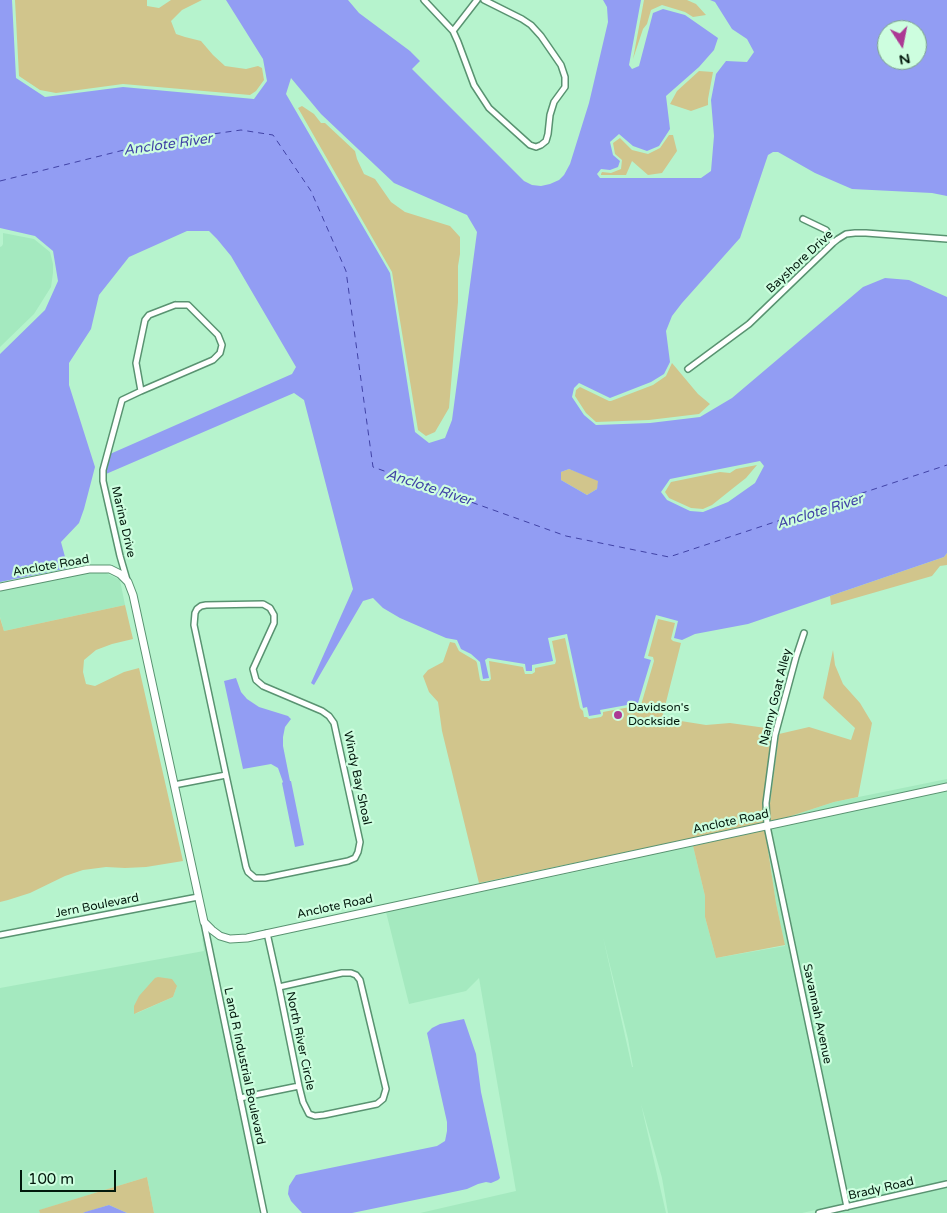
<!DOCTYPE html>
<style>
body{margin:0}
#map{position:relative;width:947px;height:1213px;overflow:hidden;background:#b6f3cd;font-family:"Varela Round",sans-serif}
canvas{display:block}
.north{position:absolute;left:877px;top:20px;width:50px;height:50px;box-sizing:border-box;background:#cdfedf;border:1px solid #7ca28b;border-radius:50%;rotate:169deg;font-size:14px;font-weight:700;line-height:20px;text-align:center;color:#02180c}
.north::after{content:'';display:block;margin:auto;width:18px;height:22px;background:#ac3994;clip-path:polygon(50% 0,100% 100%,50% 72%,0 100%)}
.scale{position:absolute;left:20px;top:1170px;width:96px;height:22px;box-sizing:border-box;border:2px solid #02180c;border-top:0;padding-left:6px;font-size:15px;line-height:18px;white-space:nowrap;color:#02180c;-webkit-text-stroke:4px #cdfedf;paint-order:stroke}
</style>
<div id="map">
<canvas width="947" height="1213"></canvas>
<div class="north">N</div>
<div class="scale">100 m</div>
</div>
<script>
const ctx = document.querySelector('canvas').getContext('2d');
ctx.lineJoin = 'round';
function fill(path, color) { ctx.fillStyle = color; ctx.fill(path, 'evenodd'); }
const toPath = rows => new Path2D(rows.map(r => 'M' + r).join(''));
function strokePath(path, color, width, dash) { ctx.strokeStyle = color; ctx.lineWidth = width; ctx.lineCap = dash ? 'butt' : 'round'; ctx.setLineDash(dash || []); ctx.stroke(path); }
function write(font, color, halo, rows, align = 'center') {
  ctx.font = font + ' "Varela Round",sans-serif'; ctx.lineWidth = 4.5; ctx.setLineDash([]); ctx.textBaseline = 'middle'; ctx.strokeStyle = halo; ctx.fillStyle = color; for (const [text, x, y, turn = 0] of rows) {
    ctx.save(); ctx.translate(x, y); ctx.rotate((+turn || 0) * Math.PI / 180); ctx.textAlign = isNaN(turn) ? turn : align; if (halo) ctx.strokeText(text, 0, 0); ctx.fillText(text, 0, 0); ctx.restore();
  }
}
const built = toPath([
 [3,233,34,239,50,252,53,264,53,273,51,287,34,314,0,347,0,247,2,246,3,244],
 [89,573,106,573,120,580,125,605,4,631,0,617,0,591],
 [947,779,947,783,788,817,834,802],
 [947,791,947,1181,850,1202,771,829],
 [765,830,843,1204,802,1213,668,1213,662,1178,641,1104,666,1213,420,1213,516,1191,479,978,466,991,409,1004,386,912,623,862,624,860,693,846,705,896,705,917,716,958,785,946,776,903],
 [603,937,628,1039,633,1067,632,1067],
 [202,937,204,940,257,1197,259,1213,154,1213,147,1177,40,1210,40,1213,0,1213,0,988,204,951],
 [177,986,173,997,135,1014],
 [947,1188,947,1213,836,1213]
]);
const green = toPath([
 [15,0,147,0,147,6,159,8,171,0,202,0,182,10,171,21,176,34,185,37,201,41,213,55,225,66,246,69,258,66,262,68,264,80,256,91,250,95,123,84,56,93,40,90,19,76],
 [644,0,687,0,696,4,706,15,693,17,685,12,662,5,651,10,647,24,643,29,633,59],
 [699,71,713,72,708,99,708,105,691,111,670,104,677,91],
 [302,106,314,114,321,123,325,123,355,151,357,159,364,174,375,179,391,202,405,212,450,226,460,237,460,254,458,266,458,302,449,408,435,432,426,436,418,430,392,272,298,108],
 [669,135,673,135,677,151,662,173,648,175,632,161,626,175,601,175,601,174,602,172,611,173,621,169,622,160,615,154,613,143,620,138,632,150,648,154,660,148],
 [672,363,698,394,710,404,699,414,649,420,596,422,586,413,575,396,576,390,580,387,609,401,611,401,653,385,666,376],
 [757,465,746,478,732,489,712,505,703,509,691,508,669,498,665,492,671,482,720,472,730,473,736,469],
 [569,469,599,480,597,489,587,495,561,480,561,472],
 [947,553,947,565,940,566,932,576,831,605,830,596,944,557],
 [125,605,133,639,112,644,96,650,84,660,83,672,86,684,95,686,124,672,139,668,183,861,146,867,125,868,106,867,83,870,65,876,30,893,8,900,0,902,0,618,4,631],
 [658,619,675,623,671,639,673,641,681,643,662,718,706,725,730,723,766,728,772,731,763,802,764,823,479,883,442,731,438,702,429,692,423,676,428,670,443,662,450,642,455,643,459,651,476,661,477,663,480,680,482,681,489,681,491,679,489,661,523,667,525,674,532,674,535,672,535,668,555,664,556,661,552,641,565,638,580,708,583,711,584,717,587,717,589,719,601,717,603,715,603,712,641,705,654,661,653,657,648,656],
 [833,650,835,665,843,684,860,703,872,723,858,797,834,802,788,817,770,821,770,803,779,734,809,727,851,740,855,728,823,698],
 [765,830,776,903,785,945,716,958,705,917,705,896,693,846],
 [158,977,172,979,177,986,173,997,134,1014,134,1006,139,996,155,978],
 [147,1177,154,1213,127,1213,109,1205,83,1213,40,1213,39,1210]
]);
const water = toPath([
 [0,0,12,0,16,78,45,97,123,87,254,99,267,81,263,59,226,0,348,0,359,13,410,51,420,61,412,69,524,181,532,185,541,186,550,184,559,180,564,175,570,164,589,103,608,22,607,7,603,0,641,0,629,65,632,69,639,66,653,13,663,9,685,15,718,38,714,50,699,67,666,96,670,129,659,146,647,151,633,146,619,134,610,142,613,155,620,161,618,167,610,170,601,169,597,174,600,178,701,178,711,171,714,136,711,100,716,74,726,61,747,62,754,52,747,39,732,29,715,2,710,0,947,0,947,196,932,193,852,189,815,173,778,152,773,152,768,155,740,238,682,303,672,316,666,331,670,362,664,374,651,382,610,398,579,383,574,388,572,397,584,415,596,425,650,423,700,417,732,398,863,287,885,278,909,280,947,297,947,553,944,557,748,624,695,634,682,640,674,638,678,621,656,615,644,658,651,660,638,703,600,710,601,714,589,716,587,707,583,708,567,634,548,638,553,661,532,665,532,671,526,671,525,664,488,658,485,660,489,678,483,679,480,662,471,654,461,649,457,640,446,638,400,618,383,608,373,598,363,601,314,685,311,683,353,589,304,400,294,393,106,474,110,454,292,374,296,367,231,256,217,239,209,231,187,231,129,257,99,295,91,329,69,363,69,385,95,467,84,509,79,523,61,542,68,568,0,582,0,354,45,310,58,281,53,251,35,236,0,228],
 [887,30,917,30,917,60,887,60],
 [291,78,321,114,394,183,467,215,477,232,452,420,445,438,429,443,415,432,390,273,286,94],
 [760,461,764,466,755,483,728,502,703,512,690,511,667,500,661,492,670,479],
 [569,469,598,481,597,489,587,495,561,480,561,472],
 [236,678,241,692,247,699,259,707,288,716,291,719,285,727,283,737,283,746,290,781,291,781,304,845,295,847,282,783,283,782,278,768,271,764,243,769,224,681],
 [464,1019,476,1054,481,1092,499,1174,500,1178,498,1180,491,1183,486,1182,478,1184,467,1189,434,1196,352,1213,302,1213,291,1201,288,1194,289,1186,296,1175,437,1146,445,1141,447,1131,447,1122,427,1033,432,1028,440,1024],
 [109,1205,127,1213,83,1213,85,1212]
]);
const ferry = toPath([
 [0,181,156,142,241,130,273,135,311,191,346,271,373,467,566,536,669,557,947,465]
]);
const street = toPath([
 [424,0,453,31,458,42,474,85,489,108,530,145,536,147,541,145,546,141,548,134,550,115,554,102,565,87,565,77,561,65,541,36,531,25,522,19,484,0],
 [453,31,477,0],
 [803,219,826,230,833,243],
 [175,305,188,305,218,335,222,345,220,353,213,360,141,391,136,363,145,320,149,315,175,305],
 [688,369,749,324,833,243,838,239,846,234,855,233,866,233,947,239],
 [127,580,120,556,103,481,103,470,122,400,141,391],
 [804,633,796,657,775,735,766,803,767,826,847,1207],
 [174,785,226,775,246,867,248,872,255,878,265,878,348,861,355,858,358,852,360,842,334,723,329,716,322,711,263,686,256,680,253,669,274,623,274,615,270,608,263,604,206,605,201,606,197,609,195,613,194,625,226,775],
 [204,923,264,1213],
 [267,933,279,987,342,973,351,973,356,975,360,980,386,1089,383,1099,377,1104,324,1115,315,1116,309,1114,303,1102,299,1086,279,987],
 [0,935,198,897],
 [240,1098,299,1086],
 [819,1213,947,1184]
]);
const secondary = toPath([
 [0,587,89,569,110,569,120,574,128,582,133,595,204,922,212,930,220,936,230,939,247,938,947,787]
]);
const markers = [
 [618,715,5,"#ac3994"]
];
const streetNames = [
 ["Bayshore Drive",800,262,-43],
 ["Marina Drive",123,522,77],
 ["Anclote Road",51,566,-10],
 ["Nanny Goat Alley",776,697,-76],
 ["Windy Bay Shoal",357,778,78],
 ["Anclote Road",731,822,-12],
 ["Jern Boulevard",97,906,-11],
 ["Anclote Road",335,907,-12],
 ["Savannah Avenue",817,1014,78],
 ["North River Circle",300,1041,78],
 ["L and R Industrial Boulevard",244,1066,78],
 ["Brady Road",881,1189,-13]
];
const poiNames = [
 ["Davidson's",628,708],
 ["Dockside",628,722]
];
const waterNames = [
 ["Anclote River",168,145,-8],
 ["Anclote River",429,488,18],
 ["Anclote River",820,512,-17]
];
fill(built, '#a4e9bf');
fill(green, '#d1c58c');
fill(water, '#929df3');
strokePath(ferry, '#4143a6', 1, [6, 5]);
strokePath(street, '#599371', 8);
strokePath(secondary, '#599371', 9);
strokePath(street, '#fff', 5);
strokePath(secondary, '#fff', 7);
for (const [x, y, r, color] of markers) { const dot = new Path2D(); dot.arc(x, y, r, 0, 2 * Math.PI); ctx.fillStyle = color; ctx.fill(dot); strokePath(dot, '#cdfedf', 2); }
write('12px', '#02180c', '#cdfedf', streetNames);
write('12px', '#02180c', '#cdfedf', poiNames, 'left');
write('italic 14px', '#4143a6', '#cdfedf', waterNames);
</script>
